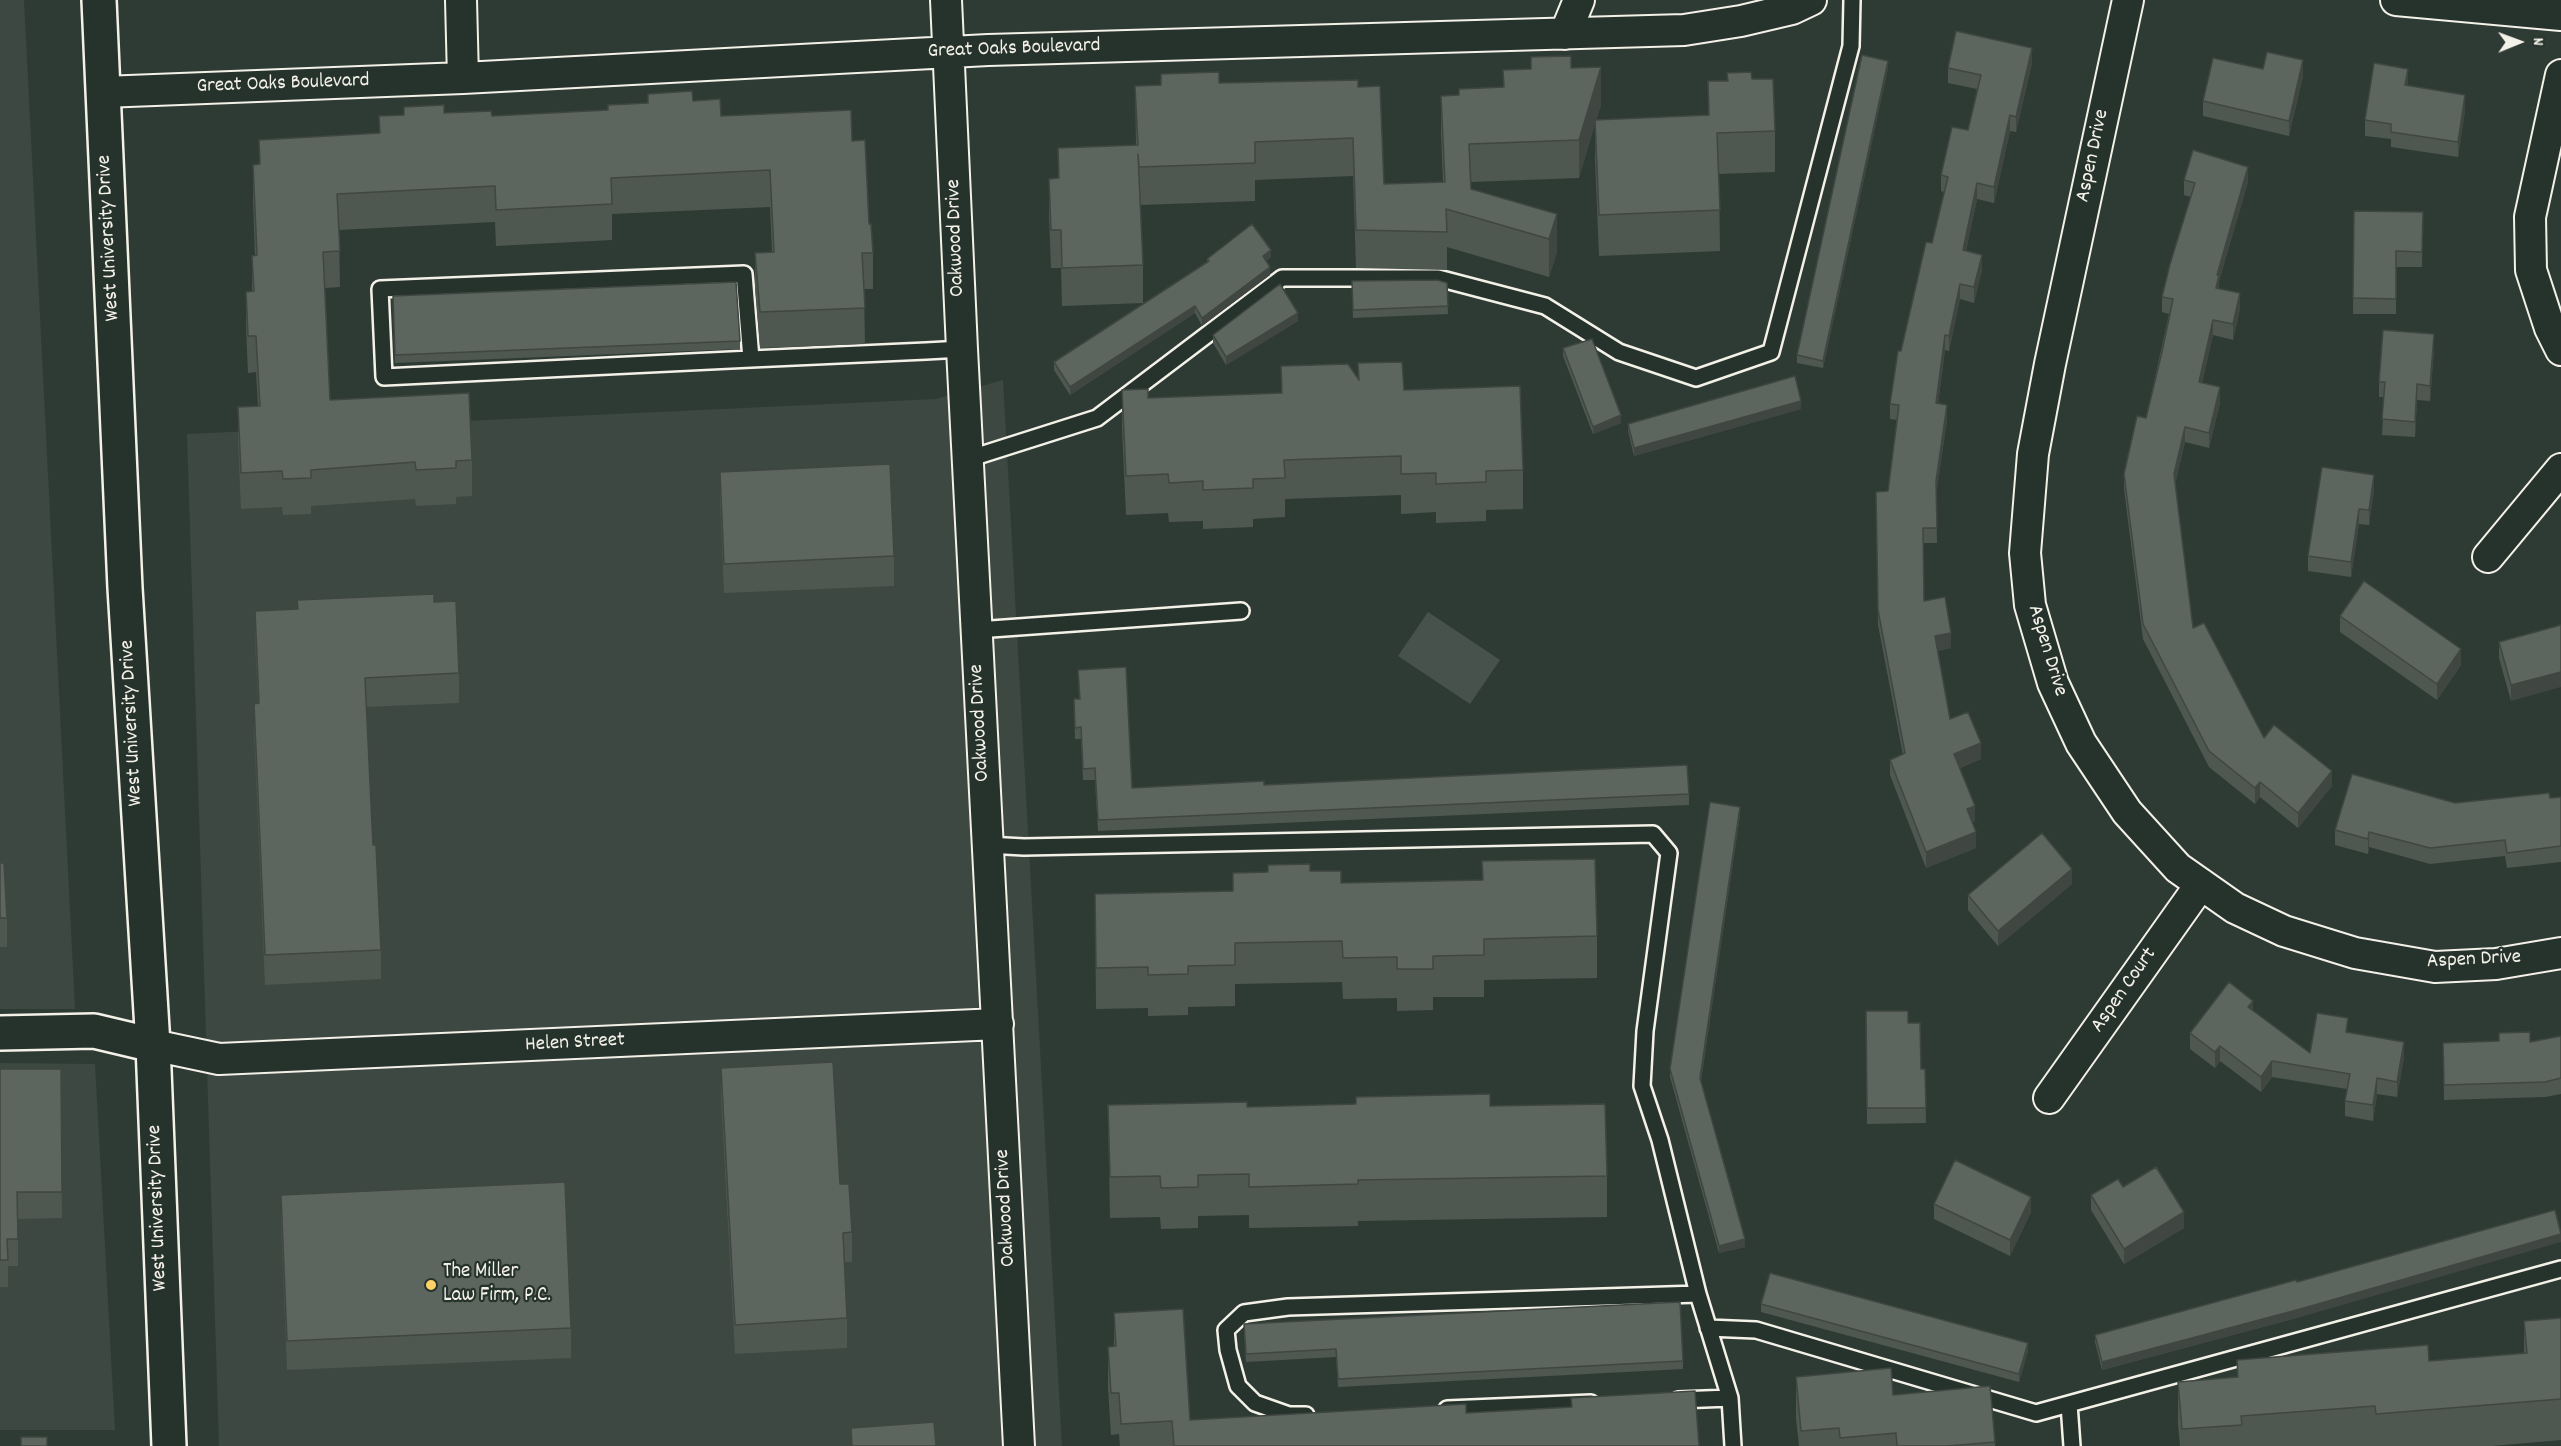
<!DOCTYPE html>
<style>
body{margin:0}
#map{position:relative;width:2561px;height:1446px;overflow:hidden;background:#2e3b34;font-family:Dekko,sans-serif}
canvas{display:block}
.north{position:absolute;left:2489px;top:12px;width:60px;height:60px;-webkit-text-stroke:4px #26332d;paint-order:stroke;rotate:89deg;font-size:16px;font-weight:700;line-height:24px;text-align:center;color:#f4f1e8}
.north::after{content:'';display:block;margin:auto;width:21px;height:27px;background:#f4f1e8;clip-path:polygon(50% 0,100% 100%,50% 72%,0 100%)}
</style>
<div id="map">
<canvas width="2561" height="1446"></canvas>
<div class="north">N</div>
</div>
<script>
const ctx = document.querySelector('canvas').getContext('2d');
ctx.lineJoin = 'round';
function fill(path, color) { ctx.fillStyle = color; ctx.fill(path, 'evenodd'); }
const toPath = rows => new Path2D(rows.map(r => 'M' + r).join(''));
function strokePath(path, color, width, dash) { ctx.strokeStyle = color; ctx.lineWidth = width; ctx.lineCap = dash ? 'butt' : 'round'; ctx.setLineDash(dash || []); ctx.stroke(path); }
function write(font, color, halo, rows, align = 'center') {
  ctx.font = font + ' Dekko,sans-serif'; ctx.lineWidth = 4.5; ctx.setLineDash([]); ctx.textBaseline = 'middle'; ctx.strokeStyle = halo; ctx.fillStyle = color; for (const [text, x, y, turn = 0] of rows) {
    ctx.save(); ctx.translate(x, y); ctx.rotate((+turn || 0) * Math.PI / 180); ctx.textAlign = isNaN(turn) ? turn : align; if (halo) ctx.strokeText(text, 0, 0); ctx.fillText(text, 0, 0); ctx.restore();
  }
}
const built = toPath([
 [0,0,24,0,75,1009,0,1009],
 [1003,380,1062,1446,219,1446,187,434,936,399],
 [0,1063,95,1064,115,1430,0,1430]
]);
const green = toPath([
 [1428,612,1500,660,1470,704,1398,656]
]);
const lane = toPath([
 [751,359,744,274,380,289,384,377,751,359,926,351,962,349],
 [968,459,1097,418,1282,278,1438,278,1545,306,1619,352,1696,378,1771,352,1851,46,1852,0],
 [977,630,1241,611],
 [987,845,1024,847,1653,834,1669,853,1645,1031,1642,1086,1660,1140,1698,1294,1288,1307,1244,1313,1226,1330,1228,1350,1238,1386,1255,1403,1289,1415,1306,1415],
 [1698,1294,1730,1398],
 [1708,1328,1756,1330,2036,1413,2561,1269],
 [1678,1400,1730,1398,1733,1446],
 [2069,1404,2072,1446],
 [1447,1409,1591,1403]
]);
const street = toPath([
 [461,0,463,78],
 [946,0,962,349,1019,1446],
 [2128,0,2050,364,2033,454,2025,553,2030,605,2053,683,2081,743,2127,812,2178,868,2235,908,2284,931,2355,953,2435,967,2496,964,2561,953],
 [2396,0,2561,15],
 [1565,34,1579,0],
 [2561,75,2530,217,2531,270,2550,328,2561,350],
 [103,92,463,78,988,50,1684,30,1741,21,1792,9,1811,0],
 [2488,557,2561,469],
 [153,1045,219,1059,998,1024],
 [2049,1098,2201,884]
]);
const secondary = toPath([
 [99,0,125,588,153,1045,169,1446],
 [0,1033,94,1031,153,1045]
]);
const wall = toPath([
 [2032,63,2016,132,2010,131,1994,203,1977,199,1966,251,1982,270,1974,303,1960,299,1949,351,1945,350,1938,404,1947,420,1936,495,1937,543,1923,543,1924,601,1951,648,1937,651,1950,719,1981,759,1960,768,1975,821,1972,822,1976,848,1926,868,1890,775,1890,760,1903,755,1878,625,1876,492,1888,491,1897,420,1890,419,1890,404,1901,351,1932,243,1944,192,1941,191,1941,175,1968,130,1977,89,1948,83,1948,68],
 [1571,68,1601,105,1596,120,1708,115,1708,81,1727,81,1727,73,1752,79,1775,131,1775,172,1719,174,1720,251,1599,256,1595,161,1595,123,1579,178,1471,182,1471,189,1557,214,1557,252,1549,277,1447,247,1447,270,1356,268,1353,176,1255,180,1255,201,1140,205,1143,265,1143,303,1062,306,1061,268,1051,268,1049,217,1049,179,1058,178,1058,148,1136,145,1135,86,1219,83,1358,87,1384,184,1443,182,1441,134,1441,96,1459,95,1503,87,1503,70],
 [1888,68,1823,368,1797,363,1797,355],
 [2263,69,2303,76,2289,136,2203,116,2203,101],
 [2407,86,2465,110,2458,157,2391,147,2391,139,2365,136,2365,120],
 [648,94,693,101,721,116,852,141,869,224,873,253,873,289,864,289,865,344,760,348,755,289,755,253,772,252,770,207,612,214,612,240,496,246,495,222,339,230,340,287,325,288,330,400,472,460,472,496,456,497,456,504,416,506,415,499,311,506,311,514,283,515,282,507,241,509,238,443,238,407,258,406,256,372,248,373,246,328,246,292,252,291,252,256,255,256,253,201,253,165,259,164,259,140,379,133,379,116,444,113,492,116,608,110,648,103],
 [2184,180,2248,182,2219,281,2219,288,2240,309,2233,340,2213,335,2202,383,2220,403,2209,448,2185,442,2175,484,2193,628,2264,738,2332,786,2298,828,2260,797,2255,804,2209,767,2143,639,2124,489,2124,474,2146,418,2169,314,2162,312,2162,297,2191,197,2184,195],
 [2354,211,2423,212,2422,267,2396,267,2396,314,2353,314],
 [1271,257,1266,261,1270,275,1202,326,1195,313,1070,395,1054,370,1054,362,1207,262,1207,259],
 [1447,283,1448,314,1353,318,1352,289],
 [393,296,740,341,740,349,395,363],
 [1298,321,1226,365,1213,343,1213,335],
 [1563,348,1621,423,1593,434,1563,356],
 [2434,349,2430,401,2417,400,2415,437,2382,435,2384,397,2379,397,2379,382],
 [1358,363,1404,390,1523,470,1523,509,1486,510,1486,521,1436,523,1436,512,1401,514,1401,495,1285,499,1285,517,1253,519,1253,527,1203,529,1203,521,1169,522,1168,513,1126,515,1122,429,1122,390,1148,398,1281,393,1281,366,1358,379],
 [1801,409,1634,456,1628,431,1628,424],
 [720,472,894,556,894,586,724,593,720,501],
 [2374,490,2369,525,2359,524,2351,577,2308,571,2308,556],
 [297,600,434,602,459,673,459,703,366,707,373,845,381,950,381,979,265,985,254,733,254,704,258,703,255,640,255,611,297,609],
 [2340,616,2461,665,2437,700,2340,632],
 [2561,625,2511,701,2499,658,2499,642],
 [1078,670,1132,788,1264,785,1689,794,1689,805,1098,831,1095,780,1083,780,1081,739,1075,739,1074,699,1079,699],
 [2561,797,2561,862,2507,868,2505,856,2430,864,2369,847,2368,854,2335,845,2335,830,2455,803,2550,798],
 [1740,815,1701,1081,1745,1247,1719,1253,1670,1077,1670,1069],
 [0,863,7,918,7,947,0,947],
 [1310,871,1341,883,1597,936,1597,978,1484,980,1484,997,1433,997,1433,1010,1397,1011,1397,998,1343,999,1342,982,1235,984,1235,1006,1188,1007,1188,1015,1148,1016,1148,1008,1096,1009,1095,894,1233,891],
 [2072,884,1998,946,1968,910,1968,895],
 [1866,1011,1908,1023,1921,1069,1925,1069,1926,1123,1867,1124],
 [2253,1011,2310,1053,2348,1032,2404,1057,2397,1097,2377,1094,2373,1121,2345,1116,2345,1101,2347,1089,2272,1077,2261,1092,2220,1061,2215,1068,2190,1049,2190,1033],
 [2561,1036,2561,1094,2545,1097,2444,1100,2443,1043,2530,1042],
 [721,1068,840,1184,852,1232,852,1262,844,1262,847,1318,847,1348,735,1354,721,1098],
 [0,1069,61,1069,62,1218,18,1219,18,1266,8,1266,8,1287,0,1287],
 [1108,1105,1247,1107,1490,1106,1607,1176,1607,1217,1358,1221,1358,1226,1249,1228,1249,1215,1198,1216,1198,1228,1161,1229,1160,1217,1110,1218],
 [2123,1187,2184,1228,2124,1264,2091,1210,2091,1195],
 [281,1195,571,1328,571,1358,287,1370,281,1224],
 [1934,1204,2031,1212,2010,1256,1934,1219],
 [1761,1304,2028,1351,2019,1382,1761,1312],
 [1114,1313,1190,1420,1466,1413,1571,1407,1571,1398,1699,1446,1120,1446,1119,1434,1111,1435,1108,1388,1108,1347,1114,1346],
 [2304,1316,2102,1370,2095,1342,2095,1335],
 [2561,1318,2561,1440,2492,1446,2180,1446,2178,1424,2178,1382,2237,1377,2237,1360,2429,1361,2524,1353,2524,1321],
 [1244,1332,1683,1361,1683,1369,1338,1387,1336,1357,1246,1362],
 [1796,1377,1893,1395,1995,1442,1995,1446,1799,1446,1796,1418]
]);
const shadedWall = toPath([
 [2032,48,2032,63,2016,132,2016,117],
 [2303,60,2303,76,2289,136,2289,121],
 [1888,61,1888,68,1823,368,1823,361],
 [1601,67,1601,105,1579,178,1579,140],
 [2408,69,2408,84,2405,101,2405,85],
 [2465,95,2465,110,2458,157,2458,142],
 [2010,115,2010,131,1994,203,1994,187],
 [2248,167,2248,182,2219,281,2219,291,2216,303,2217,275],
 [1977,183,1977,199,1963,266,1963,250],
 [1557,214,1557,252,1549,277,1549,239],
 [1271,250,1271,257,1263,264,1263,256],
 [1982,255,1982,270,1974,303,1974,287],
 [1270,267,1270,275,1202,326,1202,318],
 [1960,284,1960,299,1949,351,1949,336],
 [2240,293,2240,309,2233,340,2233,324],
 [1195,306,1195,313,1070,395,1070,387],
 [1298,313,1298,321,1226,365,1226,357],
 [2213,320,2213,335,2199,398,2199,382],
 [2434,334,2434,349,2430,401,2430,386],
 [1945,335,1945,350,1936,419,1936,403],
 [2417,384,2417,400,2415,437,2415,422],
 [2220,387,2220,403,2209,448,2209,433],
 [1801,401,1801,409,1634,456,1634,448],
 [1947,405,1947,420,1936,496,1936,481],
 [1621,415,1621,423,1593,434,1593,427],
 [2185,427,2185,442,2174,489,2174,474],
 [2374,475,2374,490,2369,525,2369,510],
 [2359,509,2359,524,2351,577,2351,562],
 [1951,633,1951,648,1935,651,1935,636],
 [2461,649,2461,665,2437,700,2437,684],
 [2561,672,2561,687,2511,701,2511,685],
 [1981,743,1981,759,1954,770,1954,754],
 [2332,771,2332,786,2298,828,2298,813],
 [2260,782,2260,797,2255,804,2255,788],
 [1975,806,1975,821,1967,824,1967,809],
 [1740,807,1740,815,1700,1086,1700,1078],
 [1976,832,1976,848,1926,868,1926,852],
 [2369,832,2369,847,2368,854,2368,839],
 [2072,869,2072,884,1998,946,1998,931],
 [2253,1001,2253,1016,2248,1007],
 [2404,1042,2404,1057,2397,1097,2397,1082],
 [2220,1046,2220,1061,2215,1068,2215,1052],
 [2272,1061,2272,1077,2261,1092,2261,1077],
 [2377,1078,2377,1094,2373,1121,2373,1105],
 [2031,1197,2031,1212,2010,1256,2010,1240],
 [2184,1212,2184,1228,2124,1264,2124,1249],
 [2561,1234,2561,1242,2304,1316,2102,1370,2102,1362],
 [1745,1239,1745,1247,1719,1253,1719,1246],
 [2028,1343,2028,1351,2019,1382,2019,1374]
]);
const building = toPath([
 [1956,31,2032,48,2016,117,2010,115,1994,187,1977,183,1963,250,1982,255,1974,287,1960,284,1949,336,1945,335,1936,403,1947,405,1936,481,1937,528,1923,528,1924,601,1945,597,1951,633,1935,636,1950,719,1968,712,1981,743,1954,754,1975,806,1967,809,1976,832,1926,852,1890,760,1905,753,1878,610,1876,492,1888,491,1899,405,1890,404,1898,351,1901,351,1926,242,1932,243,1948,177,1941,175,1952,127,1968,130,1981,75,1948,68,1956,31],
 [2267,52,2303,60,2289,121,2203,101,2213,58,2263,69,2267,52],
 [1862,55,1888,61,1823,361,1797,355,1862,55],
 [1571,56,1571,68,1601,67,1579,140,1469,144,1471,189,1557,214,1549,239,1446,209,1447,232,1356,230,1353,138,1255,142,1255,163,1139,167,1138,154,1143,265,1062,268,1061,230,1051,230,1049,179,1059,178,1058,148,1138,145,1135,86,1161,85,1161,74,1219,72,1219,83,1358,80,1358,87,1380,86,1384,184,1445,182,1441,96,1459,95,1459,89,1504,87,1503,70,1531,69,1531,57,1571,56],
 [2374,63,2408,69,2405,85,2465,95,2458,142,2391,132,2391,124,2365,120,2374,63],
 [1751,72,1752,79,1773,79,1775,131,1717,133,1720,210,1599,215,1595,120,1709,115,1708,81,1728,81,1727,73,1751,72],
 [692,91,693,101,720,99,721,116,851,110,852,141,865,140,869,224,871,224,873,253,862,253,865,308,760,312,755,253,774,252,770,170,611,178,612,204,496,210,495,186,337,194,340,251,323,252,330,400,469,393,472,460,456,461,456,468,416,470,415,462,311,470,311,478,283,479,282,471,241,473,238,407,260,406,256,336,248,336,246,292,254,291,252,256,257,255,253,165,260,164,259,140,380,133,379,116,404,115,404,107,444,105,444,113,491,111,492,116,608,110,608,105,648,103,648,94,692,91],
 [2193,150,2248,167,2217,275,2219,275,2216,288,2240,293,2233,324,2213,320,2199,382,2220,387,2209,433,2185,427,2174,474,2193,628,2204,623,2264,738,2274,725,2332,771,2298,813,2260,782,2255,788,2209,751,2143,624,2124,474,2137,416,2146,418,2162,352,2173,299,2162,297,2170,264,2195,183,2184,180,2193,150],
 [2354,211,2423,212,2422,252,2396,251,2396,299,2353,298,2354,211],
 [1252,224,1271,250,1263,256,1270,267,1202,318,1195,306,1070,387,1054,362,1209,261,1207,259,1252,224],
 [1437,280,1447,283,1448,306,1353,310,1352,281,1437,280],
 [736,282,740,341,395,355,393,296,736,282],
 [1280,284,1298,313,1226,357,1213,335,1280,284],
 [2383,330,2434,334,2430,386,2417,384,2415,422,2382,419,2385,382,2379,382,2383,330],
 [1592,339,1621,415,1593,427,1563,348,1592,339],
 [1402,362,1404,390,1520,386,1523,470,1486,471,1486,482,1436,484,1436,473,1401,474,1401,456,1284,460,1285,478,1253,479,1253,488,1203,490,1203,481,1169,483,1168,474,1126,476,1122,390,1148,389,1148,398,1282,393,1281,366,1348,364,1359,380,1358,363,1402,362],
 [1795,376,1801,401,1634,448,1628,424,1795,376],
 [890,464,894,556,724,564,720,472,890,464],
 [2322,467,2374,475,2369,510,2359,509,2351,562,2308,556,2322,467],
 [2364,581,2461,649,2437,684,2340,616,2364,581],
 [434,594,434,602,456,601,459,673,365,678,373,845,376,845,381,950,265,955,254,704,259,703,255,611,298,609,297,600,434,594],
 [2561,625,2561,672,2511,685,2499,642,2561,625],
 [1126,667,1132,788,1264,781,1264,785,1687,765,1689,794,1098,820,1095,768,1083,769,1081,727,1075,728,1074,699,1080,699,1078,670,1126,667],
 [2352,774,2455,803,2549,793,2550,798,2561,797,2561,846,2507,853,2505,840,2430,848,2369,832,2368,839,2335,830,2352,774],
 [1710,802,1740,807,1700,1078,1745,1239,1719,1246,1670,1069,1710,802],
 [2042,833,2072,869,1998,931,1968,895,2042,833],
 [1595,859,1597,936,1484,939,1484,955,1433,956,1433,969,1397,969,1397,957,1343,958,1342,941,1235,943,1235,965,1188,966,1188,974,1148,975,1148,967,1096,968,1095,894,1233,891,1233,873,1268,872,1268,865,1310,864,1310,871,1341,871,1341,883,1483,880,1482,861,1595,859],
 [0,863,4,863,7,918,0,918,0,863],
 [2229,982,2253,1001,2248,1007,2310,1053,2317,1013,2348,1018,2346,1032,2404,1042,2397,1082,2377,1078,2373,1105,2345,1101,2350,1074,2272,1061,2261,1077,2220,1046,2215,1052,2190,1033,2229,982],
 [1866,1011,1908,1011,1908,1023,1920,1023,1921,1069,1925,1069,1926,1108,1867,1108,1866,1011],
 [2530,1032,2530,1042,2561,1036,2561,1078,2545,1082,2444,1085,2443,1043,2499,1041,2499,1033,2530,1032],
 [833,1062,840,1184,849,1184,852,1232,843,1233,847,1318,735,1325,721,1068,833,1062],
 [0,1069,61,1069,62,1192,17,1192,18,1239,7,1239,8,1260,0,1260,0,1069],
 [1490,1094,1490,1106,1605,1104,1607,1176,1358,1180,1358,1184,1249,1187,1249,1174,1198,1175,1198,1187,1161,1188,1160,1176,1110,1177,1108,1105,1247,1102,1247,1107,1356,1104,1356,1097,1490,1094],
 [1955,1160,2031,1197,2010,1240,1934,1204,1955,1160],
 [2156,1167,2184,1212,2124,1249,2091,1195,2118,1179,2123,1187,2156,1167],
 [565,1182,571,1328,287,1341,281,1195,565,1182],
 [2555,1210,2561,1234,2304,1308,2102,1362,2095,1335,2296,1280,2297,1282,2555,1210],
 [1770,1273,2028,1343,2019,1374,1761,1304,1770,1273],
 [1680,1302,1683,1361,1338,1379,1336,1349,1246,1354,1244,1324,1680,1302],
 [1183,1309,1190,1420,1466,1404,1466,1413,1572,1407,1571,1398,1695,1391,1699,1446,1174,1446,1172,1421,1121,1424,1119,1393,1111,1393,1108,1347,1116,1346,1114,1313,1183,1309],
 [2561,1318,2561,1399,2376,1414,2375,1406,2241,1416,2242,1425,2182,1429,2178,1382,2238,1377,2237,1360,2428,1345,2429,1361,2527,1353,2524,1321,2561,1318],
 [1891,1368,1893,1395,1990,1386,1995,1442,1947,1446,1897,1446,1896,1433,1840,1438,1839,1428,1801,1431,1796,1377,1891,1368],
 [934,1422,936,1446,852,1446,851,1428,934,1422],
 [21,1437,47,1437,47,1446,21,1446,21,1437]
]);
const markers = [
 [431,1285,6,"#ffd166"]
];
const streetNames = [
 ["Great Oaks Boulevard",1014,50,-2],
 ["Great Oaks Boulevard",283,85,-2],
 ["Aspen Drive",2094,156,-78],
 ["West University Drive",110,238,-93],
 ["Oakwood Drive",957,238,-92],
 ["Aspen Drive",2046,651,73],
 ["West University Drive",133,723,-93],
 ["Oakwood Drive",981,723,-93],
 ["Aspen Drive",2474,961,-3],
 ["Aspen Court",2125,991,-55],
 ["Helen Street",575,1044,-3],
 ["West University Drive",159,1208,-92],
 ["Oakwood Drive",1007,1208,-93]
];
const poiNames = [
 ["The Miller",443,1273],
 ["Law Firm, P.C.",443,1297]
];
fill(built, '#3c4841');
fill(green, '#48524c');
strokePath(lane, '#f4f1e8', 20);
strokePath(street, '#f4f1e8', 34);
strokePath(secondary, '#f4f1e8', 38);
strokePath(lane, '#26332d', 15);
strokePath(street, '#26332d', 30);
strokePath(secondary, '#26332d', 33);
fill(wall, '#4f5751');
fill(shadedWall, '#404742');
fill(building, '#5c655e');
strokePath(building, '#404742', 1.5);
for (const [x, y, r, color] of markers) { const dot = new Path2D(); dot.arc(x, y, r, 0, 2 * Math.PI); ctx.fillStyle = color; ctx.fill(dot); strokePath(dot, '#26332d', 2); }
write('21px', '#f4f1e8', '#26332d', streetNames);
write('21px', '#f4f1e8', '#26332d', poiNames, 'left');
</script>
